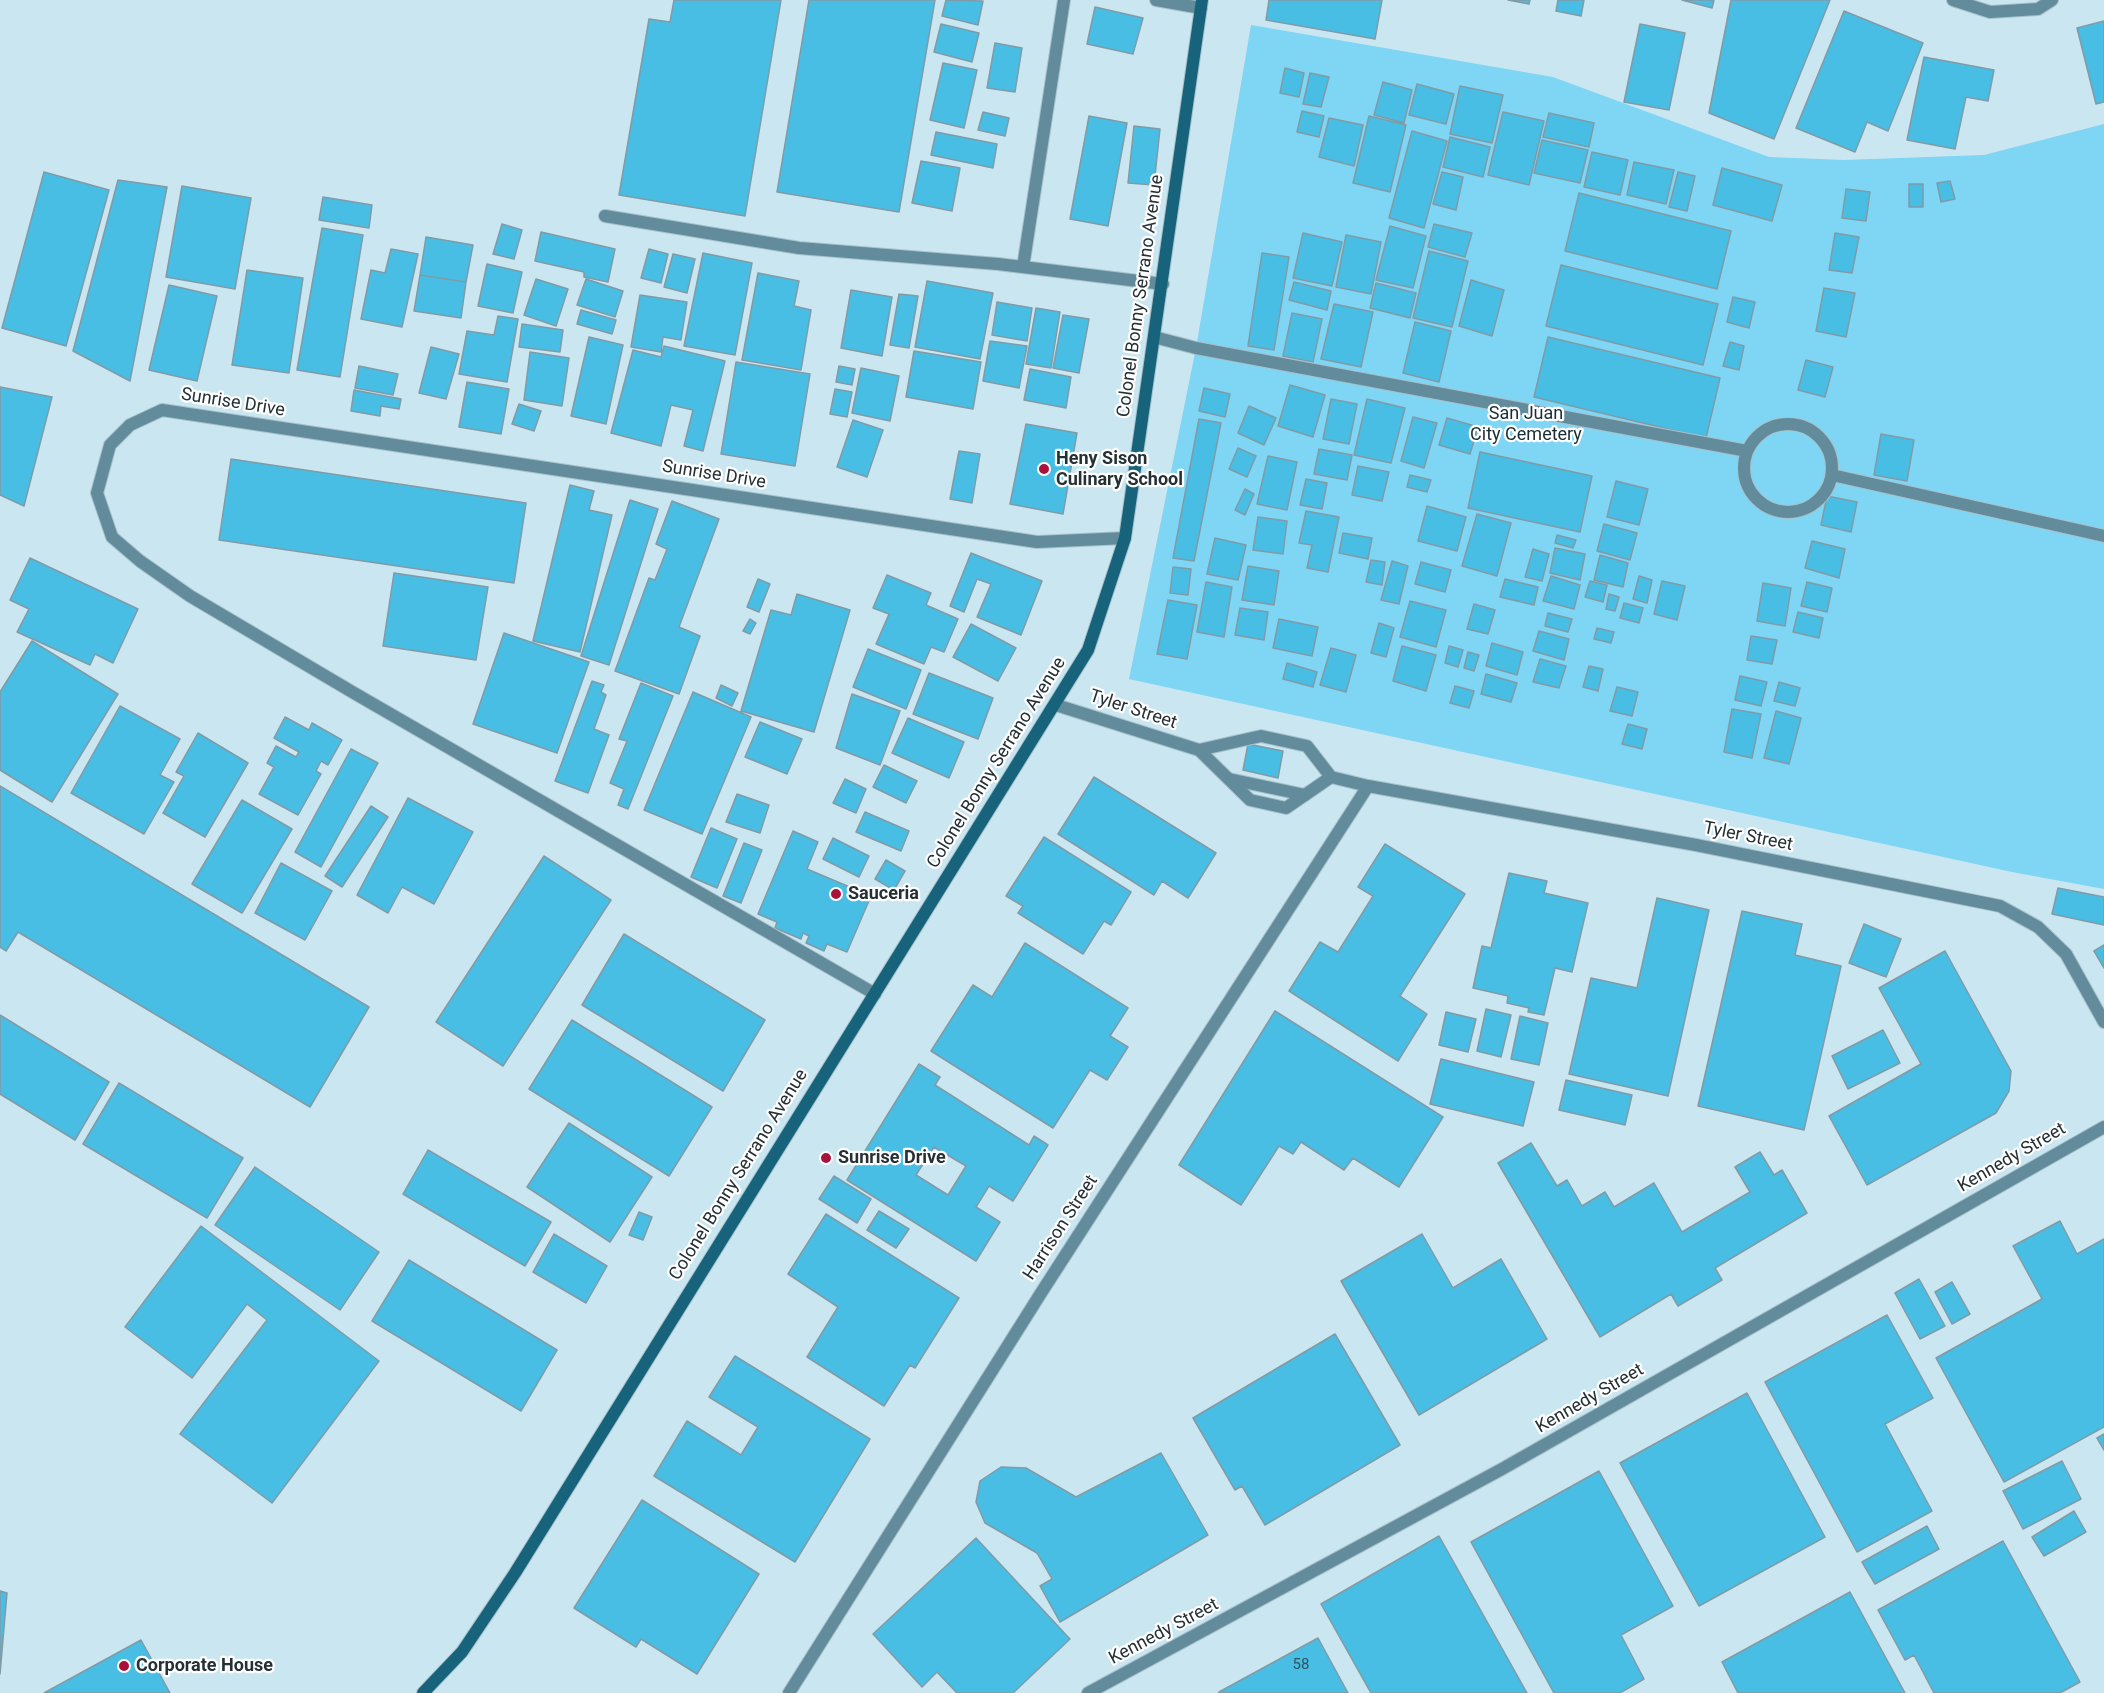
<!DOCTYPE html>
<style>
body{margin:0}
canvas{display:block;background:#c9e6f1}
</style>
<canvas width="2104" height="1693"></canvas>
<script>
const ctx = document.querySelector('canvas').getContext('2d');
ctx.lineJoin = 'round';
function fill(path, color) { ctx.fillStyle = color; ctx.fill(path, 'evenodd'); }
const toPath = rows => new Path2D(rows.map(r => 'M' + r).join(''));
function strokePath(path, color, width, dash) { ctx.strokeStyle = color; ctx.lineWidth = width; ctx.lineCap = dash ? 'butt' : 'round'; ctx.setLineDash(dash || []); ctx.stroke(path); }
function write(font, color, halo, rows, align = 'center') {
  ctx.font = font + ' Roboto,sans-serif'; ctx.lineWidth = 4.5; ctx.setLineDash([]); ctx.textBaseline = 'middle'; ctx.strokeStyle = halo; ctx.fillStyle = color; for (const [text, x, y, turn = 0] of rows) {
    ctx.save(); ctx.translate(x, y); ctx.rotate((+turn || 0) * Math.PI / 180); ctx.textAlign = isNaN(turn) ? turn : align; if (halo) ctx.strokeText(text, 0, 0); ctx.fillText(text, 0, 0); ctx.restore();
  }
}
const green = toPath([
 [1251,25,1553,77,1769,157,1844,160,1984,155,2104,124,2104,889,2012,872,1129,679,1196,348]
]);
const building = toPath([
 [674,0,781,0,745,216,619,195,649,19,670,22,674,0],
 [809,0,935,0,899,212,777,192,809,0],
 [946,0,983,1,978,25,942,16,946,0],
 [1269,0,1382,0,1375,39,1266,20,1269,0],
 [1508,0,1530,0,1529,4,1508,0],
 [1558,0,1584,0,1581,16,1556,11,1558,0],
 [1682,0,1714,0,1712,8,1682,0],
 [1731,0,1830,0,1774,139,1709,113,1731,0],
 [1095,7,1143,18,1133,54,1087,44,1095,7],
 [1844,11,1923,43,1888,131,1867,122,1855,152,1796,128,1844,11],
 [2104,21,2104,102,2096,104,2077,28,2104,21],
 [941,24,979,33,972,62,934,52,941,24],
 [1640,24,1685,33,1669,110,1624,102,1640,24],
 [995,43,1022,48,1015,92,987,88,995,43],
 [1924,57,1994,70,1988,101,1966,97,1955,149,1907,140,1924,57],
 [943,63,977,70,964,128,930,120,943,63],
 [1285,68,1304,73,1299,97,1280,93,1285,68],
 [1310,73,1329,77,1321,107,1303,104,1310,73],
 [1383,82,1412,90,1404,123,1374,115,1383,82],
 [1417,84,1454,94,1446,124,1409,115,1417,84],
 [1460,86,1503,95,1492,143,1450,134,1460,86],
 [1302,111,1324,116,1319,137,1297,132,1302,111],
 [983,112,1009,118,1005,136,978,130,983,112],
 [1503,112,1544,121,1529,185,1488,175,1503,112],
 [1549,113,1594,123,1589,147,1543,137,1549,113],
 [1089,116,1127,123,1108,226,1070,219,1089,116],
 [1369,116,1406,125,1390,192,1353,183,1369,116],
 [1329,118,1363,125,1354,166,1319,157,1329,118],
 [1134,126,1160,129,1154,185,1128,183,1134,126],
 [1412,131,1447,141,1424,228,1389,218,1412,131],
 [936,132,997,144,993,168,931,155,936,132],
 [1450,137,1490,147,1483,177,1443,167,1450,137],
 [1542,140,1588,150,1580,183,1534,173,1542,140],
 [1592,152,1628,160,1620,195,1584,187,1592,152],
 [921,161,960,168,952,211,912,203,921,161],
 [1634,162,1674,170,1666,204,1627,195,1634,162],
 [1722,168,1782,185,1772,221,1713,205,1722,168],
 [44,172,109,190,66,346,2,328,44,172],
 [1442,172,1463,177,1456,210,1433,204,1442,172],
 [1678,172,1695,176,1687,211,1669,207,1678,172],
 [118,180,167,187,130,381,73,351,118,180],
 [1950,181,1955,199,1941,202,1937,183,1950,181],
 [1909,184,1923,184,1923,207,1909,207,1909,184],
 [182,186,251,198,235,289,166,277,182,186],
 [1846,189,1870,192,1866,221,1842,218,1846,189],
 [1579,193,1731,231,1717,289,1565,251,1579,193],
 [323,197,372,205,369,228,319,220,323,197],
 [502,224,522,230,514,259,493,254,502,224],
 [1434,224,1472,233,1465,257,1428,247,1434,224],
 [1390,226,1426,236,1413,288,1376,280,1390,226],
 [322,228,363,235,340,377,297,370,322,228],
 [541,232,615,249,608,282,584,277,584,272,535,261,541,232],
 [1303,233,1342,242,1332,286,1293,278,1303,233],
 [1835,233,1859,237,1852,273,1829,270,1835,233],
 [1346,235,1381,242,1371,294,1336,287,1346,235],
 [426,237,473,245,466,282,420,275,426,237],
 [391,249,418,254,402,327,361,319,371,270,385,273,391,249],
 [649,249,668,254,661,283,641,278,649,249],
 [1429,251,1468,261,1452,327,1413,318,1429,251],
 [703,253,752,263,735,355,684,346,703,253],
 [1262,253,1289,257,1274,350,1248,346,1262,253],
 [673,254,695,259,687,293,664,287,673,254],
 [487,264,522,272,513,313,478,306,487,264],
 [1561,265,1718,304,1703,365,1546,326,1561,265],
 [247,270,303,278,289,373,232,365,247,270],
 [758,273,799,281,794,306,811,310,801,370,742,360,758,273],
 [420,275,466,282,461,318,414,311,420,275],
 [536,279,568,289,556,326,524,315,536,279],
 [586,279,623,291,615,317,577,305,586,279],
 [1471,280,1504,290,1492,336,1459,326,1471,280],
 [927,281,993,293,980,359,915,347,927,281],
 [1294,282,1331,291,1327,310,1289,300,1294,282],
 [1376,283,1416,293,1410,318,1370,308,1376,283],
 [169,285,217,296,197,381,149,370,169,285],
 [1824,288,1855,293,1846,337,1816,331,1824,288],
 [851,290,892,297,882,356,841,348,851,290],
 [899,294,918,296,909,348,890,345,899,294],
 [640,295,687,302,681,340,663,337,661,352,631,347,640,295],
 [1733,297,1755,302,1749,328,1727,322,1733,297],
 [997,302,1032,308,1027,341,992,335,997,302],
 [1334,304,1373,312,1361,367,1321,359,1334,304],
 [1036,308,1060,312,1051,368,1026,364,1036,308],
 [581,310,616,320,612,334,577,324,581,310],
 [1292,313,1322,319,1313,362,1283,356,1292,313],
 [1063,315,1089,319,1079,373,1053,368,1063,315],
 [498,316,518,319,507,382,459,374,467,331,494,335,498,316],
 [1415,322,1451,331,1439,382,1403,373,1415,322],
 [522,324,563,330,560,352,519,347,522,324],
 [589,337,623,345,606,424,571,416,589,337],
 [1548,337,1720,378,1706,438,1534,397,1548,337],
 [990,341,1027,346,1019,388,983,381,990,341],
 [1730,342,1744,346,1739,370,1723,366,1730,342],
 [664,346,725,361,703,451,684,446,693,410,671,405,661,446,611,433,633,350,661,357,664,346],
 [431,347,459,354,446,399,419,393,431,347],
 [914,351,981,362,973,409,906,397,914,351],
 [530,352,569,358,562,406,524,400,530,352],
 [1806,360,1833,367,1825,397,1798,390,1806,360],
 [736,362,810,374,795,466,721,454,736,362],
 [359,366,398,374,393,395,355,388,359,366],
 [839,366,855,369,852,385,836,382,839,366],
 [861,368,899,376,890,421,852,413,861,368],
 [1030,369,1071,377,1066,408,1024,400,1030,369],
 [467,382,509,389,501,434,459,427,467,382],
 [1290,385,1325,395,1313,437,1278,426,1290,385],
 [0,387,52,397,24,506,0,495,0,387],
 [1204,388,1230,394,1225,417,1199,411,1204,388],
 [835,389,852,392,847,417,830,414,835,389],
 [354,390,401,399,399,409,381,406,380,416,351,411,354,390],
 [1331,399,1357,404,1349,444,1323,439,1331,399],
 [1367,399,1405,408,1391,463,1354,455,1367,399],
 [519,404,541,411,534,431,512,424,519,404],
 [1249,406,1276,418,1264,445,1238,433,1249,406],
 [1413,417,1437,423,1424,468,1401,461,1413,417],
 [1447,418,1478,427,1470,454,1439,445,1447,418],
 [1199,419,1221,423,1194,561,1173,558,1199,419],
 [853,420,883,430,867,477,837,467,853,420],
 [1026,424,1077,433,1063,514,1010,504,1026,424],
 [1881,434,1914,440,1907,481,1874,475,1881,434],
 [1238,448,1256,456,1247,477,1229,469,1238,448],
 [1319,449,1352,455,1347,480,1314,474,1319,449],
 [959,451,980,454,972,503,950,499,959,451],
 [1480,452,1592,476,1580,532,1468,508,1480,452],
 [1268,456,1297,462,1287,510,1257,504,1268,456],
 [231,459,526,503,514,583,219,540,231,459],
 [1358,466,1389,472,1382,501,1352,495,1358,466],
 [1410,475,1431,480,1427,492,1407,487,1410,475],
 [1306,479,1327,483,1322,509,1300,505,1306,479],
 [1616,481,1648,489,1639,525,1607,517,1616,481],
 [570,485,594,491,589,510,612,515,580,652,533,641,570,485],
 [1245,489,1254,494,1245,515,1235,510,1245,489],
 [1827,496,1857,502,1851,532,1821,525,1827,496],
 [630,500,658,509,609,665,581,656,630,500],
 [672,501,719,519,679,627,700,636,679,694,615,671,649,578,655,580,667,549,656,544,672,501],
 [1427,506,1466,517,1457,551,1418,541,1427,506],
 [1306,511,1339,517,1328,572,1307,568,1312,545,1299,543,1306,511],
 [1477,514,1511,523,1497,576,1462,566,1477,514],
 [1258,517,1287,521,1283,554,1253,550,1258,517],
 [1604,524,1637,533,1630,560,1597,551,1604,524],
 [1343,533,1372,538,1368,559,1339,553,1343,533],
 [1557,535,1576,540,1573,548,1555,543,1557,535],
 [1215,538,1246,545,1238,580,1207,574,1215,538],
 [1812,541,1845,549,1839,578,1805,568,1812,541],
 [1555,548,1585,554,1580,580,1550,573,1555,548],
 [1533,549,1549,554,1542,581,1525,577,1533,549],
 [971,553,1042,581,1021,635,977,617,991,584,977,579,964,612,950,606,971,553],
 [1600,555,1628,563,1623,587,1594,580,1600,555],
 [30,558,138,609,113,663,95,654,90,665,17,632,29,609,10,600,30,558],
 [1371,560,1385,562,1382,585,1366,582,1371,560],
 [1392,561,1408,566,1399,604,1381,600,1392,561],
 [1421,562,1451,570,1445,592,1415,584,1421,562],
 [1248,566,1279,571,1274,605,1242,600,1248,566],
 [1173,567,1191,569,1188,595,1170,593,1173,567],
 [394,573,488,587,476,660,383,646,394,573],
 [887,575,931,593,926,605,958,619,944,652,931,647,924,664,876,644,889,614,873,608,887,575],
 [1551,576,1580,585,1574,609,1543,601,1551,576],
 [1639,576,1652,580,1647,603,1633,599,1639,576],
 [758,579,770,584,759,612,747,607,758,579],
 [1505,579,1538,587,1534,605,1500,597,1505,579],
 [1590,581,1607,585,1603,602,1585,597,1590,581],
 [1662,581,1685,586,1677,620,1654,614,1662,581],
 [1206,582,1232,587,1224,637,1197,632,1206,582],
 [1807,582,1832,588,1827,612,1801,606,1807,582],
 [1763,583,1791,588,1785,626,1757,621,1763,583],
 [797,594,850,610,814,732,741,711,771,610,791,615,797,594],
 [1609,594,1619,597,1615,611,1606,609,1609,594],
 [1168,600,1197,605,1187,659,1157,654,1168,600],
 [1410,601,1446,610,1436,647,1400,637,1410,601],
 [1624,603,1643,608,1639,623,1620,618,1624,603],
 [1474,604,1495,610,1488,634,1467,629,1474,604],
 [1240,608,1268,612,1264,640,1235,635,1240,608],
 [1798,612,1823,618,1819,638,1793,632,1798,612],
 [1548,613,1572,619,1568,632,1545,626,1548,613],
 [750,619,756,623,750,634,743,631,750,619],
 [1279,619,1318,627,1312,656,1273,648,1279,619],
 [1379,623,1394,628,1386,657,1371,653,1379,623],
 [971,624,1016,648,998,681,953,657,971,624],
 [1597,628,1614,632,1611,643,1594,639,1597,628],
 [1539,631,1569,639,1564,660,1533,651,1539,631],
 [504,633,589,662,557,753,473,724,504,633],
 [1751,636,1777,640,1772,664,1747,660,1751,636],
 [32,641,118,694,52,802,0,770,0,692,32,641],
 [1492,643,1523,652,1517,675,1486,666,1492,643],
 [1402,646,1436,655,1426,691,1393,681,1402,646],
 [1449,646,1463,650,1458,667,1445,663,1449,646],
 [1331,648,1356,655,1346,692,1320,685,1331,648],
 [868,649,921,670,906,709,853,687,868,649],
 [1468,652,1479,655,1474,671,1464,668,1468,652],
 [1540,659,1566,666,1559,688,1533,682,1540,659],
 [1287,663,1317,672,1313,687,1283,679,1287,663],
 [1589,666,1603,669,1598,691,1583,687,1589,666],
 [929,673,993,698,978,739,913,714,929,673],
 [1486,674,1517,683,1511,702,1481,694,1486,674],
 [1740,676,1767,682,1761,706,1735,700,1740,676],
 [592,681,604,685,601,692,606,695,594,729,609,735,588,793,555,781,592,681],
 [1779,682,1800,688,1795,706,1774,701,1779,682],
 [641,683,673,696,628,809,618,805,624,789,610,783,627,741,619,739,641,683],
 [721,685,738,693,732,706,716,698,721,685],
 [1455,686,1474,691,1469,708,1450,703,1455,686],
 [1617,687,1638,692,1632,716,1610,711,1617,687],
 [693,692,751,717,702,834,644,810,693,692],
 [852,694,900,711,880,765,836,748,852,694],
 [120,706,180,739,160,775,174,782,144,834,71,793,120,706],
 [1732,709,1761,714,1752,758,1724,752,1732,709],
 [1776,711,1801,718,1789,764,1764,758,1776,711],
 [285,717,309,730,312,723,342,740,328,765,321,761,316,771,321,774,298,815,259,794,274,767,267,763,276,746,296,757,299,752,274,738,285,717],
 [908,718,964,742,949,778,892,753,908,718],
 [760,722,802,739,787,774,745,757,760,722],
 [1628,724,1647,729,1642,749,1622,744,1628,724],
 [198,733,248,763,205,837,163,813,184,776,176,772,198,733],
 [1248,744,1283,751,1278,778,1243,770,1248,744],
 [351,749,378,763,321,867,295,852,351,749],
 [884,765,917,781,906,803,873,787,884,765],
 [1094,777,1216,853,1188,898,1162,881,1154,895,1058,834,1094,777],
 [845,779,866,789,856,813,833,803,845,779],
 [0,786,369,1007,310,1107,18,932,6,951,0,947,0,786],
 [737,794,769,805,760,833,726,822,737,794],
 [408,798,473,832,434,904,402,887,388,913,357,895,408,798],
 [242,800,292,829,242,913,192,884,242,800],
 [371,806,388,817,342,887,325,876,371,806],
 [865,812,909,831,901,851,856,832,865,812],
 [711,828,737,839,717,888,691,877,711,828],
 [793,831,818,842,807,869,871,896,847,952,827,944,824,951,806,943,809,936,803,933,801,939,775,928,777,922,758,914,793,831],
 [1044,837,1131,892,1111,925,1104,921,1083,954,1018,913,1023,906,1006,896,1044,837],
 [833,838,869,856,859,877,823,859,833,838],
 [744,843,762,850,741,903,723,896,744,843],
 [1385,844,1465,894,1400,996,1427,1014,1398,1061,1289,991,1320,942,1338,952,1373,896,1358,887,1385,844],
 [544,856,611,900,503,1066,436,1022,544,856],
 [886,860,905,871,894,890,875,879,886,860],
 [281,863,332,891,305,940,255,913,281,863],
 [1509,873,1547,881,1544,893,1588,903,1572,972,1555,968,1544,1015,1528,1012,1529,1008,1507,1003,1508,996,1473,988,1482,946,1491,948,1509,873],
 [2058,888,2104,897,2104,925,2052,914,2058,888],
 [1657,898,1709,910,1668,1096,1569,1074,1591,978,1637,988,1657,898],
 [1742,911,1802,924,1795,955,1841,966,1804,1130,1698,1106,1742,911],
 [1864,924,1901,939,1886,977,1849,963,1864,924],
 [624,934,765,1020,723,1091,582,1005,624,934],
 [1025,943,1128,1008,1110,1036,1128,1047,1107,1080,1090,1070,1053,1128,931,1051,973,985,992,997,1025,943],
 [2104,945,2104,968,2094,951,2104,945],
 [1945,951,2011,1071,2009,1091,1996,1113,1867,1185,1829,1116,1921,1064,1879,988,1945,951],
 [1486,1009,1511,1015,1501,1057,1477,1051,1486,1009],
 [1275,1011,1443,1117,1399,1187,1353,1158,1344,1170,1301,1142,1293,1154,1279,1146,1241,1205,1179,1165,1275,1011],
 [1446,1012,1476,1019,1468,1052,1439,1045,1446,1012],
 [0,1015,109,1082,75,1140,0,1094,0,1015],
 [1520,1016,1548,1023,1539,1065,1511,1059,1520,1016],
 [572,1020,712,1107,669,1176,529,1089,572,1020],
 [1883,1030,1900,1063,1848,1089,1832,1056,1883,1030],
 [1441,1059,1534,1082,1523,1126,1430,1104,1441,1059],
 [919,1064,940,1077,935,1085,1029,1145,1034,1136,1048,1145,1013,1201,989,1186,976,1207,1000,1222,976,1261,847,1180,919,1064],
 [934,1147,966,1166,948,1195,916,1175,934,1147],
 [1566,1080,1632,1095,1625,1125,1559,1110,1566,1080],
 [119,1083,243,1158,207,1218,83,1144,119,1083],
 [569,1123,652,1177,610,1242,527,1187,569,1123],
 [1531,1143,1557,1186,1567,1180,1582,1206,1605,1192,1614,1207,1654,1183,1682,1232,1750,1192,1735,1167,1760,1152,1774,1175,1782,1170,1807,1213,1715,1268,1722,1280,1678,1306,1671,1294,1600,1337,1498,1163,1531,1143],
 [428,1150,551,1222,525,1266,403,1194,428,1150],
 [255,1167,379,1252,340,1310,215,1225,255,1167],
 [834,1176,871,1199,857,1223,819,1199,834,1176],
 [879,1211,909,1229,896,1248,867,1230,879,1211],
 [639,1212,652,1217,643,1240,629,1235,639,1212],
 [826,1214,959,1298,915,1368,910,1365,884,1406,807,1357,838,1307,788,1274,826,1214],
 [2060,1221,2077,1254,2104,1239,2104,1427,2004,1482,1936,1358,2042,1299,2013,1246,2060,1221],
 [201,1226,379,1361,272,1503,180,1434,267,1320,247,1304,192,1378,125,1327,201,1226],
 [554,1234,607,1266,586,1303,533,1272,554,1234],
 [1422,1234,1453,1288,1501,1259,1547,1339,1419,1415,1341,1281,1422,1234],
 [409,1260,557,1350,521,1411,372,1321,409,1260],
 [1919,1279,1945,1326,1920,1339,1895,1293,1919,1279],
 [1952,1282,1970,1314,1952,1324,1935,1292,1952,1282],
 [1887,1315,1933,1398,1885,1424,1932,1511,1857,1552,1765,1382,1887,1315],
 [1335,1334,1400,1445,1265,1525,1242,1486,1235,1490,1193,1418,1335,1334],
 [735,1356,870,1439,795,1562,654,1476,687,1421,741,1455,758,1427,709,1397,735,1356],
 [1747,1393,1825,1537,1699,1606,1620,1463,1747,1393],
 [2104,1434,2104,1450,2097,1438,2104,1434],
 [1161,1453,1208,1535,1060,1622,1040,1586,1052,1579,1037,1553,985,1523,976,1502,980,1481,1001,1467,1026,1468,1076,1497,1161,1453],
 [2062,1461,2081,1499,2023,1529,2003,1491,2062,1461],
 [1599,1471,1673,1606,1621,1635,1644,1679,1620,1693,1554,1693,1471,1542,1599,1471],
 [642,1500,759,1574,697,1674,641,1639,636,1647,574,1608,642,1500],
 [2074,1511,2086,1532,2044,1556,2032,1537,2074,1511],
 [1927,1526,1939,1549,1875,1584,1862,1562,1927,1526],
 [1439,1536,1527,1693,1371,1693,1321,1604,1439,1536],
 [976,1538,1070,1639,1013,1693,957,1693,937,1672,922,1687,873,1634,976,1538],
 [2003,1541,2080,1682,2060,1693,1934,1693,1914,1655,1905,1660,1878,1610,2003,1541],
 [0,1591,7,1593,0,1674,0,1591],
 [1850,1592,1905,1693,1738,1693,1722,1662,1850,1592],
 [1318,1638,1348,1693,1219,1693,1219,1692,1318,1638],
 [141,1640,170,1693,44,1693,141,1640]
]);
const lane = toPath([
 [1156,0,1201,8],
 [605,216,799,248,998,264,1163,284],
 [1023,267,1064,0],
 [1154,337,1196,348,1747,451],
 '1744 468a44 44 0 1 1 88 0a44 44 0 1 1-88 0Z',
 [1832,475,2104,536],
 [1229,779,1305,795]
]);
const street = toPath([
 [1953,0,1990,12,2038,9,2052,0],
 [1056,705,1199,750,1250,800,1286,808,1331,777],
 [1199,750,1261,736,1307,746,1331,777,1368,786,1696,845,2000,906,2038,927,2066,954,2104,1022],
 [875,994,354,693,190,596,140,561,112,537,97,493,110,445,130,425,162,410,1037,542,1125,538],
 [789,1693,1041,1293,1368,786],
 [1088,1693,1502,1469,2104,1127]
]);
const secondary = toPath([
 [423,1693,462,1652,515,1573,1088,650,1125,538,1202,0]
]);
const markers = [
 [1044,469,6,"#a9123d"],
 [836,894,6,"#a9123d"],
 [826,1158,6,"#a9123d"],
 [124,1666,6,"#a9123d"]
];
const numberNames = [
 ["58",1301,1665]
];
const streetNames = [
 ["Colonel Bonny Serrano Avenue",1141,296,-82],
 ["Sunrise Drive",233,403,9],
 ["Sunrise Drive",714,475,9],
 ["Tyler Street",1133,710,18],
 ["Colonel Bonny Serrano Avenue",997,763,-58],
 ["Tyler Street",1748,837,11],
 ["Kennedy Street",2012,1158,-30],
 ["Colonel Bonny Serrano Avenue",739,1175,-58],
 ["Harrison Street",1061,1228,-57],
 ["Kennedy Street",1590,1399,-30],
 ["Kennedy Street",1164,1632,-28]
];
const parkNames = [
 ["San Juan",1526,414],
 ["City Cemetery",1526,435]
];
const poiNames = [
 ["Heny Sison",1056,459],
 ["Culinary School",1056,480],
 ["Sauceria",848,894],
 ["Sunrise Drive",838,1158],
 ["Corporate House",136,1666]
];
fill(green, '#7ed5f4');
fill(building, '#48bee4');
strokePath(building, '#809ba6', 1.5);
strokePath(lane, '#a8c2cb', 14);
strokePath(street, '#a8c2cb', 14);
strokePath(secondary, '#a8c2cb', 14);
strokePath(lane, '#628c9c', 12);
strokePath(street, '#628c9c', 12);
strokePath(secondary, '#17637b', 12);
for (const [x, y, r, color] of markers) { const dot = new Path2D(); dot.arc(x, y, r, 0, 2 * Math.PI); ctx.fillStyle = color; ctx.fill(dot); strokePath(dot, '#fff', 2); }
write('15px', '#2e5461', null, numberNames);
write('18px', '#253035', '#fff', streetNames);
write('18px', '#192d34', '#fff', parkNames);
write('bold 18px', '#253035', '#fff', poiNames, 'left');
</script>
